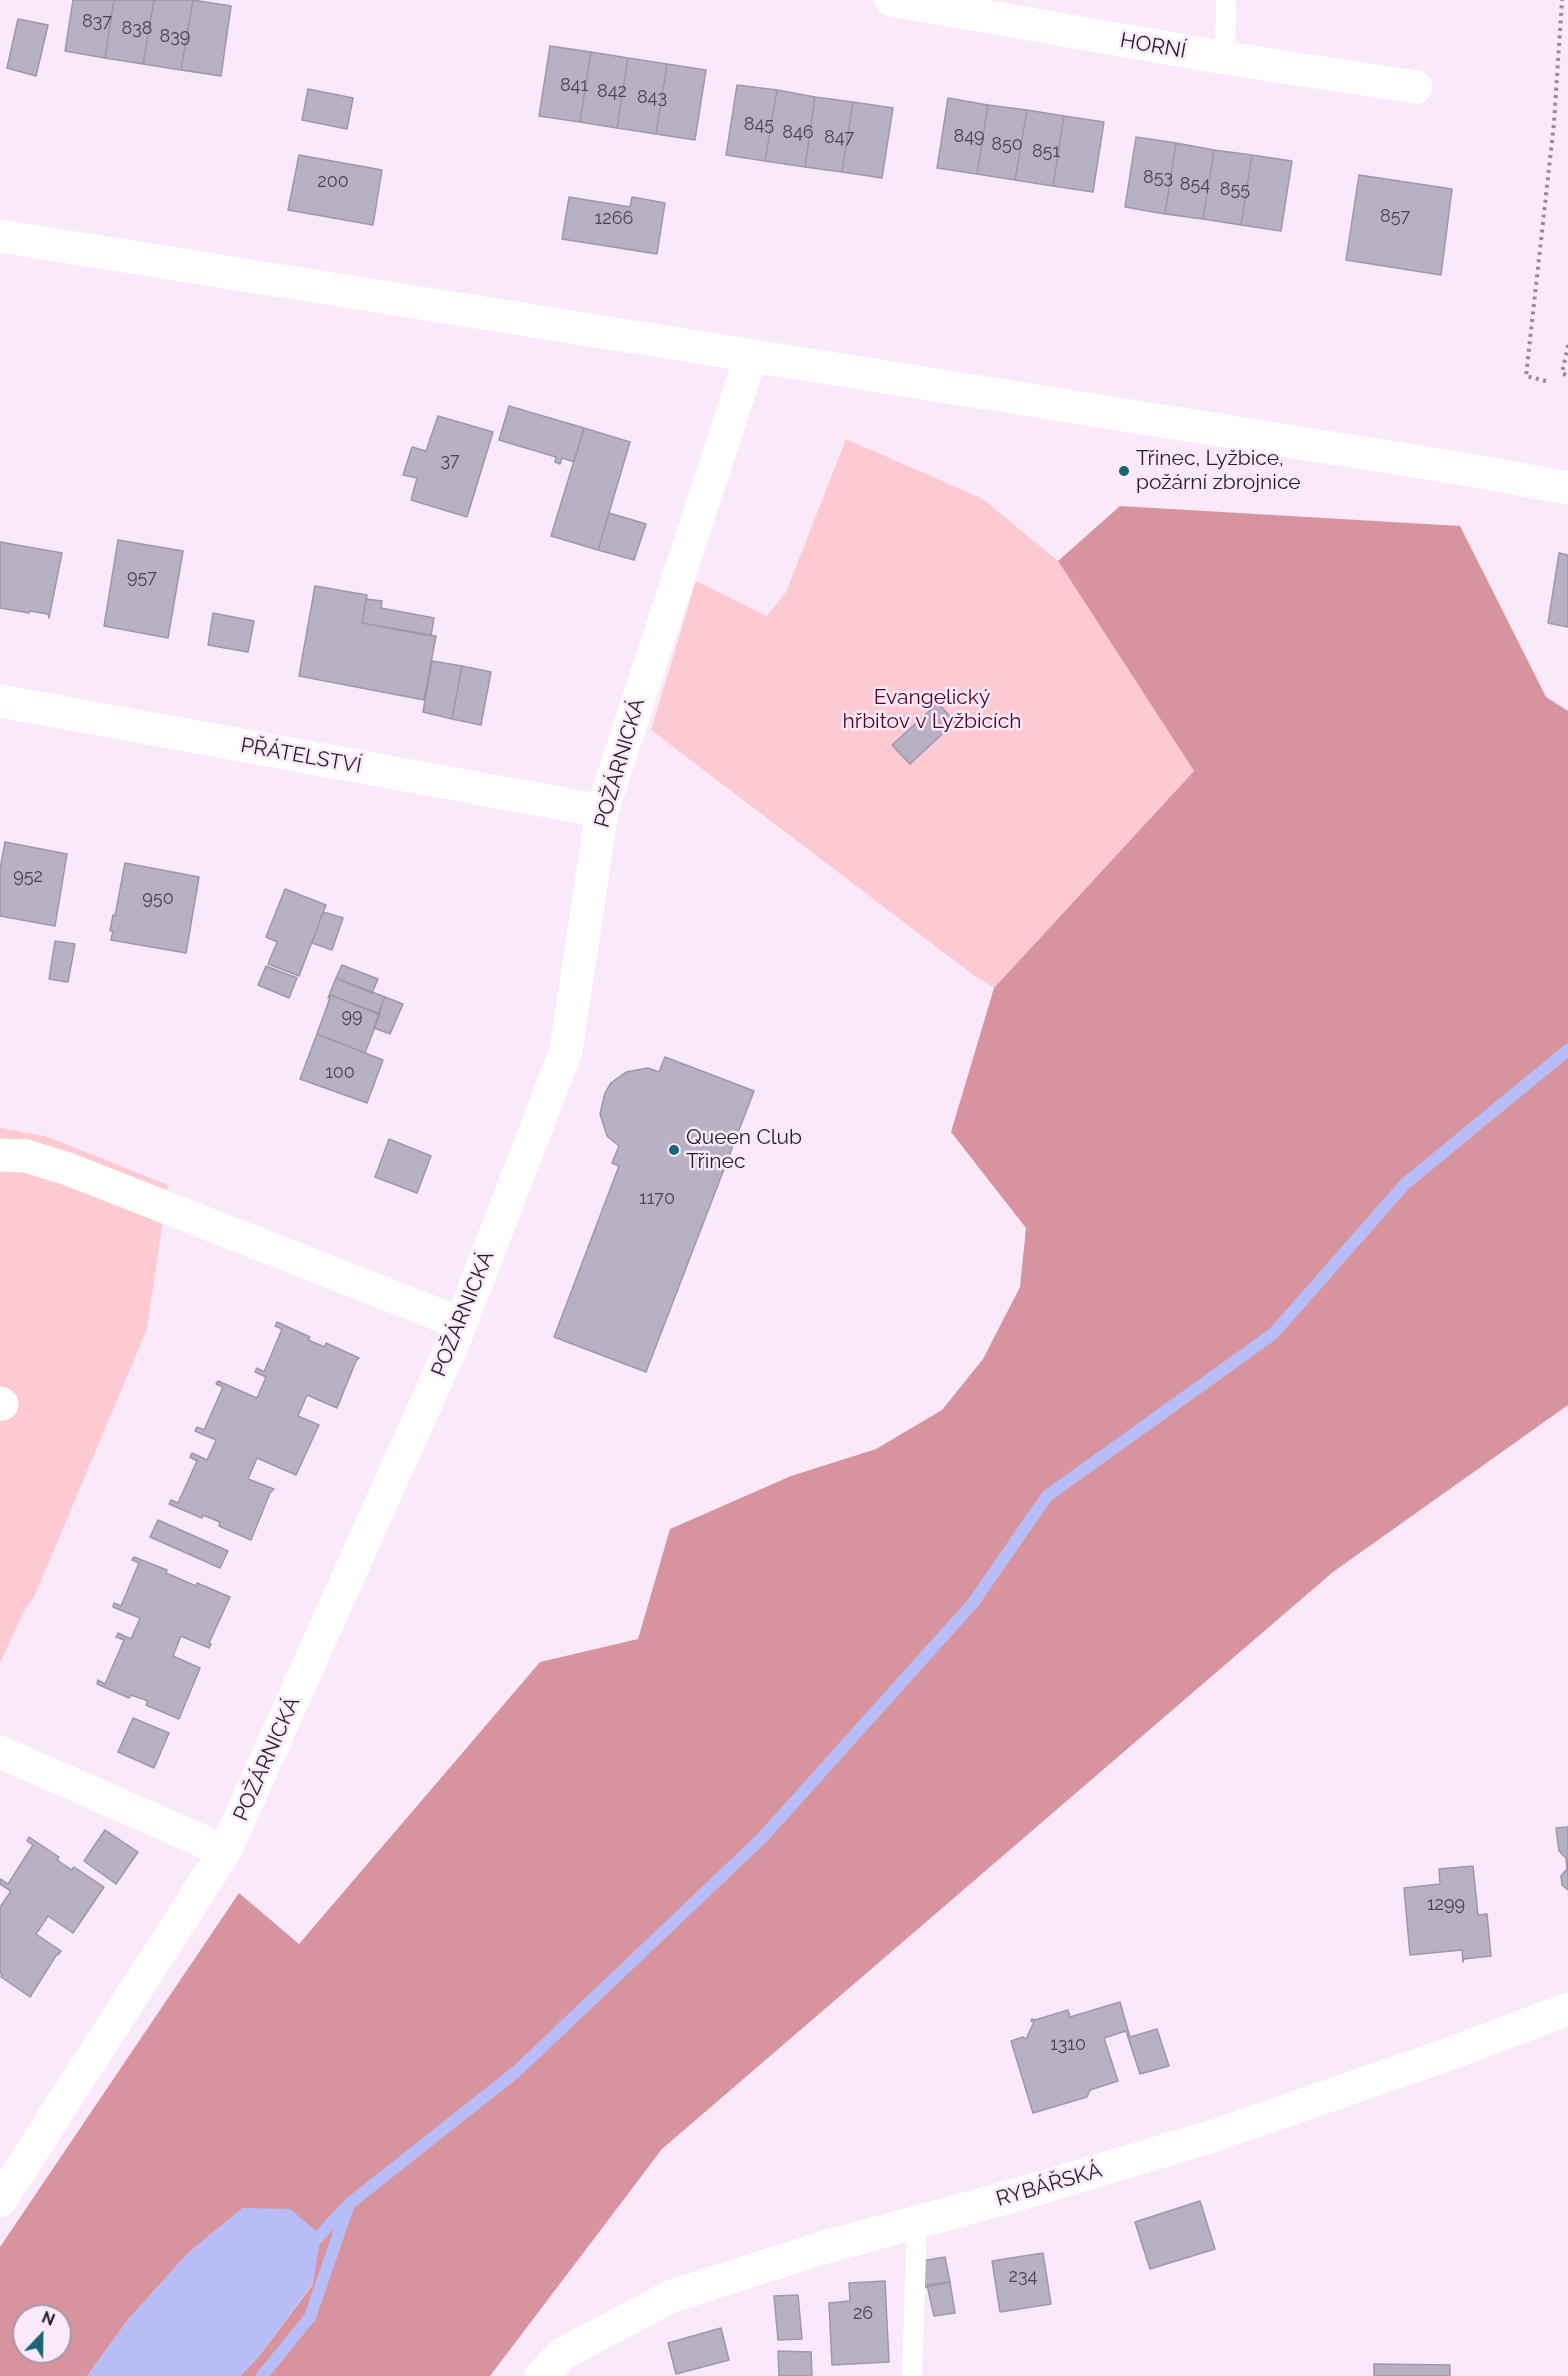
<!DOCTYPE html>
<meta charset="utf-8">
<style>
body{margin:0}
#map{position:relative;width:1568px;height:2376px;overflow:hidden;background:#fae8fb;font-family:Raleway,sans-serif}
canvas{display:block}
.north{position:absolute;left:12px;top:2304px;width:60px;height:60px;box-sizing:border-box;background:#fae8fb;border:2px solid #a598a5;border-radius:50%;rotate:22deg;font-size:16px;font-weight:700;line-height:24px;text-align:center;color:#251f25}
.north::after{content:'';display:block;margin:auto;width:21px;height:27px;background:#1c6473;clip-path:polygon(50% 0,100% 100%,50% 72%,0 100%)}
</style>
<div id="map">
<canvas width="1568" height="2376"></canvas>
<div class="north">N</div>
</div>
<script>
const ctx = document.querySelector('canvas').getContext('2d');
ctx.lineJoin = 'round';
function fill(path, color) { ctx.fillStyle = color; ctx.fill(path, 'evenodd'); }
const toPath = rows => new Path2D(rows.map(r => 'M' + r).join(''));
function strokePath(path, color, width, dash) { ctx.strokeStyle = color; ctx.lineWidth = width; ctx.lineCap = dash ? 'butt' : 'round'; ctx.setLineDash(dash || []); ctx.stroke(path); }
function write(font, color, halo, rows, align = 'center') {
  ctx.font = font + ' Raleway,sans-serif'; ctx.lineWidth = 5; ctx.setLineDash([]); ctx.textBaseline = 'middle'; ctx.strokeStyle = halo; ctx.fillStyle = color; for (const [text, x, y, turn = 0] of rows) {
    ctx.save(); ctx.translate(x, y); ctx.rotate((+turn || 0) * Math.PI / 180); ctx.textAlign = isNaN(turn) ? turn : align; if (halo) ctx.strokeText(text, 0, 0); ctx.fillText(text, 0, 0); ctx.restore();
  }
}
const green = toPath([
 [846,439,983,499,1058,561,1194,771,994,988,972,974,651,730,696,581,767,616,786,592],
 [0,1128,45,1136,168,1185,147,1329,35,1595,24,1611,0,1663]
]);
const forest = toPath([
 [1120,506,1460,526,1546,697,1568,711,1568,1405,1333,1572,662,2149,490,2376,240,2376,260,2355,313,2284,243,2208,188,2253,128,2320,87,2376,0,2376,0,2247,239,1893,299,1944,540,1662,638,1639,670,1529,791,1476,876,1449,942,1410,983,1359,1020,1287,1026,1228,951,1132,994,988,1194,771,1058,561],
 [24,2316,60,2316,60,2352,24,2352]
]);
const water = toPath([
 [243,2208,290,2209,321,2235,313,2283,260,2355,240,2376,87,2376,128,2320,188,2253]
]);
const stream = toPath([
 [310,2246,345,2208],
 [262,2376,310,2317,349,2204,517,2071,762,1838,973,1603,1047,1496,1273,1334,1405,1184,1568,1050]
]);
const building = toPath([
 [73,0,114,0,105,58,65,51,73,0],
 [114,0,154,0,143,64,105,58,114,0],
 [154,0,193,0,181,70,143,64,154,0],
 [193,0,231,6,221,76,181,70,193,0],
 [18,19,48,25,36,76,7,68,18,19],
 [550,46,591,52,580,122,539,116,550,46],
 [591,52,628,58,617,128,580,122,591,52],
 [628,58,667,64,656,134,617,128,628,58],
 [667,64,706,70,695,140,656,134,667,64],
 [737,85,777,90,765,161,726,155,737,85],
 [308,89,353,98,347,129,302,120,308,89],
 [777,90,815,97,805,167,765,161,777,90],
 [815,97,853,102,842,172,805,167,815,97],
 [948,98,988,105,977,174,937,168,948,98],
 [853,102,893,108,882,178,842,172,853,102],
 [988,105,1027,110,1015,180,977,174,988,105],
 [1027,110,1064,116,1053,186,1015,180,1027,110],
 [1064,116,1104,122,1093,192,1053,186,1064,116],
 [1136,137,1176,143,1165,214,1125,207,1136,137],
 [1176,143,1214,150,1203,219,1165,214,1176,143],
 [1214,150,1252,155,1241,225,1203,219,1214,150],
 [299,155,382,170,373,225,288,210,299,155],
 [1252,155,1292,161,1281,231,1241,225,1252,155],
 [1359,175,1452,189,1441,275,1346,260,1359,175],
 [569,197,630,207,632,197,665,203,657,254,562,239,569,197],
 [509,406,584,428,574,462,562,458,560,464,555,462,556,457,499,440,509,406],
 [438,416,493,432,467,517,411,500,417,478,403,475,412,447,426,451,438,416],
 [584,428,630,442,598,550,551,536,584,428],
 [609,513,646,524,634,560,598,550,609,513],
 [118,540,183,551,168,638,104,626,118,540],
 [0,542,62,553,49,618,48,614,30,611,29,613,0,608,0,542],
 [1559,553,1568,555,1568,627,1548,623,1559,553],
 [315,586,367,595,362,623,436,636,424,700,299,676,315,586],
 [366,599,382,601,381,608,434,618,431,636,362,623,366,599],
 [213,613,254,621,248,652,208,645,213,613],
 [432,661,462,666,452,719,423,712,432,661],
 [462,666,491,672,481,725,452,719,462,666],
 [938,703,955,722,910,764,892,745,938,703],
 [5,842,67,854,55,926,0,916,0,869,5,842],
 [125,863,199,877,186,953,111,940,113,931,110,931,113,915,115,916,125,863],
 [285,889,326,905,299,976,268,964,277,942,266,937,285,889],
 [323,912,343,918,332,950,312,943,323,912],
 [55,941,75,944,68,982,49,979,55,941],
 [342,965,378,979,372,993,336,978,342,965],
 [266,966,297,978,289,998,258,985,266,966],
 [336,978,385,997,378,1014,331,995,328,998,336,978],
 [331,995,380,1014,365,1053,317,1034,331,995],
 [385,997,403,1004,390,1034,374,1028,385,997],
 [317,1034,383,1060,367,1103,300,1079,317,1034],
 [665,1057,754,1091,646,1372,554,1337,619,1166,612,1163,619,1146,607,1136,600,1114,605,1093,611,1083,626,1072,648,1068,659,1072,665,1057],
 [389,1139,431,1156,417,1193,375,1177,389,1139],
 [277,1322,310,1337,308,1340,325,1347,326,1343,359,1358,356,1361,337,1408,307,1395,298,1416,319,1425,296,1475,257,1458,248,1479,274,1489,270,1493,251,1540,219,1526,220,1522,203,1515,202,1518,169,1504,171,1500,178,1503,197,1461,190,1457,192,1453,207,1460,216,1440,195,1431,197,1427,204,1430,223,1387,216,1384,218,1381,257,1398,266,1377,255,1372,257,1368,264,1372,282,1329,275,1326,277,1322],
 [158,1520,228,1551,220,1568,150,1537,158,1520],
 [134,1557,167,1570,166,1573,196,1586,197,1583,230,1597,209,1643,211,1644,209,1648,181,1636,173,1656,200,1668,179,1719,146,1705,148,1701,131,1695,129,1698,97,1684,98,1680,105,1684,124,1640,116,1637,118,1633,131,1639,140,1618,113,1607,114,1603,121,1606,139,1563,132,1560,134,1557],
 [133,1718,169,1733,154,1768,118,1752,133,1718],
 [1568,1827,1568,1890,1562,1885,1561,1876,1567,1869,1566,1858,1559,1851,1556,1828,1568,1827],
 [105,1830,138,1852,116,1884,84,1861,105,1830],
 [29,1837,59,1857,57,1860,72,1870,74,1867,104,1887,73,1933,48,1916,36,1934,61,1951,58,1955,57,1954,30,1997,1,1977,2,1975,0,1973,0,1907,11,1891,0,1884,0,1881,1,1879,8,1884,33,1845,27,1841,29,1837],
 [1473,1866,1478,1915,1487,1914,1491,1956,1464,1959,1463,1962,1462,1950,1410,1955,1404,1888,1440,1884,1439,1869,1473,1866],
 [1120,2002,1130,2037,1157,2029,1169,2066,1140,2074,1126,2031,1104,2038,1118,2081,1090,2090,1087,2097,1033,2113,1011,2041,1023,2037,1026,2039,1034,2022,1031,2021,1032,2019,1035,2020,1068,2010,1070,2017,1120,2002],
 [1200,2201,1215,2249,1150,2269,1135,2222,1200,2201],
 [1043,2253,1051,2304,1000,2312,992,2261,1043,2253],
 [945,2257,950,2282,922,2288,922,2261,945,2257],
 [885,2281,889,2362,832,2365,829,2303,850,2301,849,2283,885,2281],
 [950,2282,955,2313,934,2316,927,2285,950,2282],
 [798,2295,802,2339,778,2340,774,2296,798,2295],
 [721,2328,729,2360,676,2374,668,2343,721,2328],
 [778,2351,811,2352,812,2376,779,2376,778,2351],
 [1374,2364,1450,2365,1450,2376,1374,2376,1374,2364]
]);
const path = toPath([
 [1568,345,1562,373,1568,376],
 [1546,381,1526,376,1554,123,1562,0]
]);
const lane = toPath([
 [1225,58,1226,0],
 [912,2376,917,2222]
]);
const street = toPath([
 [891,0,1225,58,1416,87],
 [0,701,602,811],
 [0,1155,26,1156,68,1169,460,1323],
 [0,1403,2,1404],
 [0,1752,225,1851],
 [0,2201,225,1851,454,1341,566,1051,602,811,751,356],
 [541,2376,562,2354,672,2296,822,2248,1020,2194,1213,2136,1452,2053,1568,2009]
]);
const secondary = toPath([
 [0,236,1476,471,1568,488]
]);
const markers = [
 [1124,471,6,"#1c6473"],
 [674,1150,6,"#1c6473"]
];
const numberNames = [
 ["837",97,22],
 ["838",137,29],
 ["839",175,37],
 ["841",574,86],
 ["842",612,92],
 ["843",652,98],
 ["845",759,125],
 ["846",798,133],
 ["849",969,137],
 ["847",839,138],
 ["850",1007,145],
 ["851",1046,152],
 ["853",1158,178],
 ["200",333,182],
 ["854",1195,185],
 ["855",1235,190],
 ["857",1395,217],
 ["1266",614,219],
 ["37",450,461],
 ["957",142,578],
 ["952",28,877],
 ["950",158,899],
 ["99",352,1017],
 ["100",340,1073],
 ["1170",657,1199],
 ["1299",1446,1905],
 ["1310",1068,2045],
 ["234",1023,2277],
 ["26",863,2314]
];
const streetNames = [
 ["HORNÍ",1153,46,10],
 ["PŘÁTELSTVÍ",301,756,10],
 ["POŽÁRNICKÁ",620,763,-74],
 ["POŽÁRNICKÁ",463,1314,-68],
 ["POŽÁRNICKÁ",267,1759,-66],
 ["RYBÁŘSKÁ",1049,2185,-16]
];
const poiNames = [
 ["Třinec, Lyžbice,",1136,459],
 ["požární zbrojnice",1136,483],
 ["Queen Club",686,1138],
 ["Třinec",686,1162]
];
const parkNames = [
 ["Evangelický",932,698],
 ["hřbitov v Lyžbicích",932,722]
];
fill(green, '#fecad1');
fill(forest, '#d7949e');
fill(water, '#b8bdf7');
strokePath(stream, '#b8bdf7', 12);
fill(building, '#b8b0c5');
strokePath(building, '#9e96aa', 1.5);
strokePath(path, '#968a97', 4, [3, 4.5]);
strokePath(lane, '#fff', 20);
strokePath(street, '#fff', 33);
strokePath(secondary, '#fff', 33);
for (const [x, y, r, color] of markers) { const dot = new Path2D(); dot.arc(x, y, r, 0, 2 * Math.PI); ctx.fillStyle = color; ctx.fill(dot); strokePath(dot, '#fae8fb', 2); }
write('18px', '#4a434d', null, numberNames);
write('21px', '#251f25', '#fae8fb', streetNames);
write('21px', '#251f25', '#fae8fb', poiNames, 'left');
write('21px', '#54031e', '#fae8fb', parkNames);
</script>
